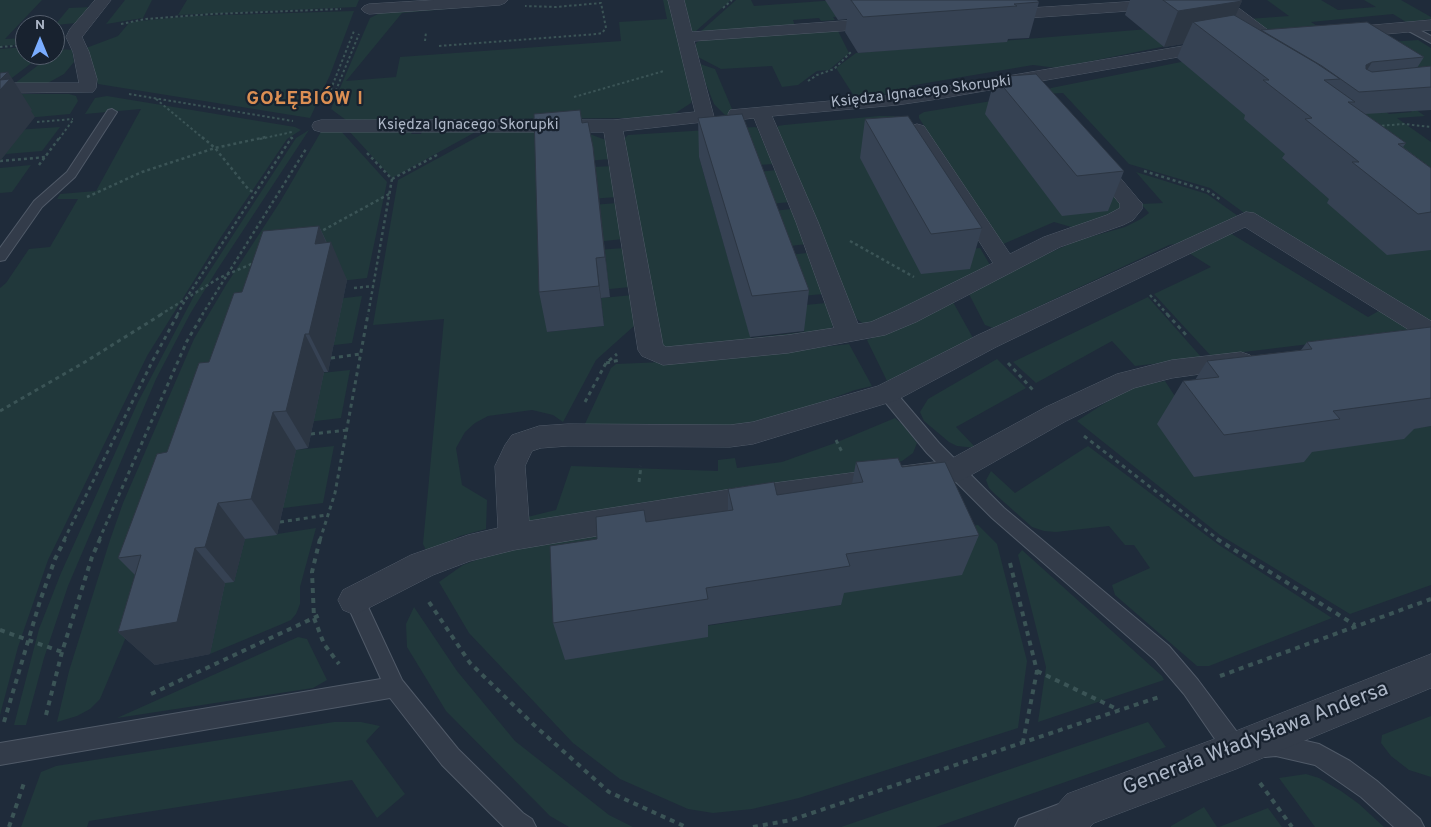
<!DOCTYPE html>
<meta charset="utf-8">
<style>
body{margin:0}
#map{position:relative;width:1431px;height:827px;overflow:hidden;background:#1f2b3a;font-family:Overpass,sans-serif}
canvas{display:block}
.north{position:absolute;left:15px;top:15px;width:50px;height:50px;box-sizing:border-box;background:#18222f;border:1px solid #545e6c;border-radius:50%;rotate:0deg;font-size:14px;font-weight:700;line-height:20px;text-align:center;color:#adb7c7}
.north::after{content:'';display:block;margin:auto;width:18px;height:22px;background:#7aadff;clip-path:polygon(50% 0,100% 100%,50% 72%,0 100%)}
</style>
<div id="map">
<canvas width="1431" height="827"></canvas>
<div class="north">N</div>
</div>
<script>
const ctx = document.querySelector('canvas').getContext('2d');
ctx.lineJoin = 'round';
function fill(path, color) { ctx.fillStyle = color; ctx.fill(path, 'evenodd'); }
const toPath = rows => new Path2D(rows.map(r => 'M' + r).join(''));
function strokePath(path, color, width, dash) { ctx.strokeStyle = color; ctx.lineWidth = width; ctx.lineCap = dash ? 'butt' : 'round'; ctx.setLineDash(dash || []); ctx.stroke(path); }
function write(font, color, halo, rows, align = 'center') {
  ctx.font = font + ' Overpass,sans-serif'; ctx.lineWidth = 4.5; ctx.setLineDash([]); ctx.textBaseline = 'middle'; ctx.strokeStyle = halo; ctx.fillStyle = color; for (const [text, x, y, turn = 0] of rows) {
    ctx.save(); ctx.translate(x, y); ctx.rotate((+turn || 0) * Math.PI / 180); ctx.textAlign = isNaN(turn) ? turn : align; if (halo) ctx.strokeText(text, 0, 0); ctx.fillText(text, 0, 0); ctx.restore();
  }
}
const green = toPath([
 [0,0,42,0,5,39,25,38,25,44,0,46],
 [125,0,152,0,143,18,106,24],
 [187,0,359,0,356,7,178,15],
 [663,0,670,0,695,94,691,103,674,114,655,117,626,118,346,120,331,109,370,18,382,12,471,7,402,13,346,81,396,77,400,57,621,41,619,22,667,19],
 [684,0,731,0,696,31,692,31],
 [736,0,751,0,754,6,837,0,1011,0,940,10,833,17,835,20,821,21,819,18,793,20,795,26,700,32],
 [1267,0,1321,0,1338,10,1376,7,1364,0,1401,0,1431,17,1431,19,1406,22,1393,14,1311,22,1322,29,1274,33,1248,19,1289,16],
 [91,7,77,23,55,25,69,8],
 [354,11,330,75,310,118,98,84,86,48,118,36,129,23,139,21,193,16],
 [1209,24,1176,44,1057,68,1033,65,909,86,928,91,854,96,836,68,856,53],
 [837,29,849,53,829,70,817,71,798,85,782,87,772,66,721,69,698,57,696,48,696,43,701,40],
 [1418,40,1431,48,1431,70,1418,71,1374,43],
 [25,47,25,55,42,55,4,84,0,84,0,49],
 [58,49,72,50,74,62,64,74,46,84,14,84,51,55,55,55,55,52],
 [1211,56,1249,118,1289,157,1283,159,1333,202,1431,250,1431,324,1258,215,1251,218,1210,188,1129,164,1063,93,1044,94,1051,88],
 [700,64,715,69,735,116,725,115,714,104,700,69],
 [1357,91,1389,114,1412,112,1402,104,1408,104,1425,116,1397,118,1431,142,1431,184,1354,128],
 [0,94,69,94,76,96,78,101,70,114,26,118],
 [107,96,295,127,301,130,287,139,221,237,147,356,48,560,18,647,0,715,0,288,6,283,29,249,50,247,78,199,57,199,60,194,96,191,141,109,85,114,95,98],
 [1010,98,1115,193,1122,205,1119,212,1075,228,1054,222,1001,245,919,118,919,115,924,112],
 [879,116,894,116,899,120,959,250,980,248,990,265,866,326,857,319,853,312,777,129,778,126,784,125],
 [60,127,42,151,6,154,0,161,15,130],
 [755,127,757,128,773,164,746,166,699,157,751,338,804,332,795,306,826,303,834,320,833,326,829,330,717,347,661,347,624,139,628,135],
 [309,130,217,270,190,314,156,379,68,586,44,658,26,725,14,725,39,629,61,573,138,402,196,292,296,138],
 [322,130,340,130,387,182,367,278,331,282,282,269,234,582,245,539,316,528,300,587,300,604,296,614,291,620,282,624,210,654,219,610,126,637,100,699,90,709,77,716,57,722,69,671,110,540,123,503,194,339,226,285,280,202],
 [348,130,414,130,411,134,421,134,422,131,479,130,392,178],
 [488,131,581,131,606,140,610,159,587,161,547,332,604,326,601,298,633,295,634,326,596,360,563,422,553,415,532,410,488,416,475,423,465,432,456,448,462,485,487,500,486,529,460,536,439,547,426,550,423,544,444,319,373,325,398,180],
 [31,165,12,192,0,193,0,168],
 [613,166,617,197,590,199,594,167],
 [777,170,790,202,760,205,749,173],
 [1136,172,1207,194,1238,216,1180,243,1169,245,993,328,985,325,969,294,1036,259,1076,241,1125,227,1141,219,1149,213,1141,204,1163,203],
 [618,203,623,239,595,242,591,205],
 [792,209,806,244,775,248,762,212],
 [1230,233,1368,317,1384,308,1425,333,1408,332,1211,356,1154,294,1211,267,1189,253],
 [625,248,630,287,600,290,596,250],
 [807,253,823,294,792,297,778,256],
 [362,296,352,343,308,348,327,300],
 [1148,297,1202,358,1135,366,1112,341,1036,383,1013,362],
 [953,302,973,338,887,381,867,340,928,316],
 [849,344,872,386,855,390,781,417,728,428,584,426,611,368,616,364,711,360],
 [997,359,1026,388,956,427,976,448,957,446,949,442,924,421,920,412,928,399],
 [350,370,341,418,282,425,302,375],
 [1165,381,1180,404,1298,454,1396,431,1431,426,1431,585,1350,614,1220,535,1077,421,1128,388],
 [895,418,903,425,917,443,913,453,902,461,887,467,527,523,519,519,556,510,571,466,718,471,718,460,735,458,737,468,782,462,835,443],
 [334,446,323,503,252,512,276,452],
 [1088,446,1219,545,1332,618,1209,666,1197,666,1115,595,1112,585,1150,568,1134,545,1125,545,1109,526,1056,532,1044,531,1032,527,996,495,989,488,986,480,991,471,1015,493],
 [978,525,997,544,1027,661,1018,728,799,798,752,809,713,813,688,809,620,779,573,743,469,633,439,582,463,565,495,553,599,531,706,626,841,605,838,594,943,530],
 [1022,550,1162,676,1164,680,1038,722,1046,667,1018,555],
 [414,607,457,671,515,741,609,815,633,827,569,827,550,816,446,711,407,647,406,624],
 [298,637,307,639,327,680,313,688,117,718],
 [1431,716,1431,777,1409,770,1391,756,1381,743,1382,735],
 [334,722,361,722,380,726,366,741,405,794,377,818,352,780,89,821,87,827,21,827,41,772,56,766],
 [1148,722,1166,747,936,827,841,827],
 [1306,774,1319,778,1341,791,1359,804,1384,827,1315,827,1279,778],
 [1204,807,1217,827,1171,827,1171,826],
 [1268,808,1282,827,1219,827]
]);
const pathFar3 = toPath([
 [723,8,732,0],
 [121,24,146,19,212,14,341,9],
 [425,41,426,32],
 [439,46,597,34,602,33,606,28,601,3,556,7,525,6],
 [0,47,25,45],
 [39,61,46,55],
 [808,81,817,75,834,69,851,52],
 [129,94,293,121],
 [574,97,664,71],
 [156,99,204,139],
 [327,99,354,31],
 [332,100,359,34],
 [37,122,73,119],
 [1377,126,1404,124,1431,127],
 [59,139,73,120],
 [260,139,292,132],
 [291,139,295,136]
]);
const pathFar2 = toPath([
 [202,137,215,148,249,190,256,193],
 [367,153,392,179,368,315],
 [0,161,46,157],
 [39,165,60,137],
 [1144,171,1208,191,1221,200],
 [392,179,437,155],
 [87,197,142,172,215,148,266,137],
 [318,233,391,193],
 [850,241,914,277],
 [354,288,374,286],
 [1150,295,1168,315],
 [160,315,219,278,256,262],
 [177,315,187,297,292,137],
 [202,315,306,149]
]);
const pathFar1 = toPath([
 [1167,314,1188,337],
 [331,358,361,354],
 [606,363,620,360],
 [1008,363,1033,390],
 [585,402,606,363,617,354],
 [0,411,85,362,162,314],
 [311,434,348,430],
 [1084,436,1219,540],
 [836,440,842,452],
 [639,482,641,466],
 [280,522,327,515],
 [64,540,153,360,178,314],
 [99,540,187,341,203,314],
 [320,540,335,493,368,314]
]);
const path = toPath([
 [320,539,312,572,314,618,324,644,339,664],
 [1217,539,1355,625],
 [1010,563,1037,671,1023,742],
 [429,602,470,663,534,725,609,792,686,827],
 [0,630,62,652],
 [1037,671,1119,710],
 [1220,676,1431,599],
 [151,694,322,614],
 [46,715,62,652,92,557,100,539],
 [4,722,40,601,55,559,65,539],
 [1260,783,1292,827],
 [9,827,24,783],
 [753,827,791,820,1159,697]
]);
const lane = toPath([
 [1408,24,1431,36,1431,43,1405,29,1405,25,1408,24],
 [112,109,117,112,75,177,42,207,5,260,0,261,0,248,34,201,67,172,108,110,112,109],
 [887,387,893,389,939,443,1004,508,1169,646,1198,680,1243,740,1247,742,1250,750,1247,758,1239,761,1228,758,1184,694,1155,660,992,518,927,453,881,397,879,393,881,389,887,387],
 [355,591,362,594,402,680,458,749,523,813,532,819,536,827,504,827,442,765,390,698,0,765,0,743,381,679,345,600,348,594,355,591],
 [1276,734,1319,744,1350,761,1377,781,1420,819,1424,827,1394,827,1361,797,1315,765,1276,756,1265,757,1257,754,1254,746,1257,738,1276,734],
 [1067,801,1075,805,1079,813,1075,821,1060,827,1015,827,1019,819,1067,801]
]);
const street = toPath([
 [95,0,111,0,82,37,89,52,97,79,96,88,93,92,0,93,0,83,79,83,73,52,66,37,70,29,95,0],
 [434,0,508,0,505,3,500,5,369,14,364,12,361,9,364,6,369,4,434,0],
 [668,0,684,0,692,32,883,18,889,20,891,23,889,26,883,28,694,41,714,117,712,121,623,131,663,345,666,347,788,335,834,328,796,222,754,118,737,120,730,118,728,114,730,110,897,95,1218,40,1224,42,1226,45,1224,48,1218,50,938,99,897,105,772,116,818,222,858,324,871,322,898,310,993,263,908,130,910,126,917,124,924,126,1010,254,1044,237,1107,215,1120,208,1120,204,1084,159,1087,155,1094,153,1101,155,1138,199,1142,203,1142,209,1133,220,1123,225,1060,247,916,322,885,335,788,353,663,365,642,356,638,350,604,132,321,132,314,130,312,126,314,122,321,120,613,120,695,112,668,0],
 [1156,0,1228,0,1280,39,1278,42,1272,44,1266,42,1215,5,998,20,993,18,990,15,993,12,998,10,1156,0],
 [1431,20,1431,30,1340,38,1334,36,1332,33,1334,30,1340,28,1431,20],
 [1246,212,1254,213,1431,321,1431,340,1422,338,1245,227,996,347,897,400,753,444,730,447,568,446,541,448,532,451,525,466,529,521,744,487,949,460,1046,407,1117,374,1172,360,1241,352,1250,355,1254,361,1250,367,1172,378,1134,388,1066,421,964,479,954,483,744,511,514,550,470,561,433,575,355,615,343,610,338,600,343,590,411,555,468,535,498,528,495,466,505,445,512,435,539,426,568,424,730,425,753,422,878,386,978,335,1246,212],
 [1431,654,1431,688,1236,769,1094,823,1090,827,1044,827,1050,813,1067,794,1236,731,1431,654]
]);
const wall = toPath([
 [825,0,1037,0,1039,2,1029,38,1008,39,1007,42,858,53,845,32,847,19,838,20],
 [1130,0,1240,0,1242,1,1235,15,1261,31,1424,57,1417,68,1431,66,1431,110,1365,114,1406,143,1403,147,1431,168,1431,250,1387,255,1327,203,1329,199,1282,158,1285,154,1244,119,1245,115,1177,58,1183,44,1164,47,1125,15],
 [995,77,1124,171,1108,211,1062,216,985,114],
 [698,118,809,290,804,331,750,337,699,157],
 [865,119,982,228,970,269,921,274,860,158],
 [582,123,593,147,610,297,601,298,604,326,547,332,539,292],
 [319,226,327,243,347,280,328,372,324,372,308,448,296,450,277,535,245,539,234,582,225,583,210,654,155,665,118,632,135,575,118,558,242,292],
 [1431,327,1431,426,1414,429,1404,439,1312,452,1304,462,1194,477,1157,424,1183,381,1195,380,1207,361,1301,350,1307,342],
 [856,462,902,467,979,535,962,575,844,593,841,605,708,625,708,637,565,660,553,623,597,539,646,522,728,511,728,489,777,495,852,484]
]);
const shadedWall = toPath([
 [1242,1,1226,37,1193,22,1183,44,1164,47,1178,11],
 [1372,62,1358,85,1352,88,1366,65],
 [8,72,32,110,31,111,35,117,0,161,0,80],
 [593,147,598,185,610,297,605,257],
 [319,226,329,249,331,242,347,280,328,372,309,334,315,244],
 [596,258,601,298,604,326,599,286],
 [305,334,324,372,308,448,286,411],
 [273,412,296,450,277,535,251,499],
 [218,503,245,539,234,582,205,547],
 [195,548,225,583,210,654,155,665,118,632]
]);
const building = toPath([
 [851,0,1037,0,1039,2,1014,4,1017,6,863,17,851,0],
 [1163,0,1240,0,1242,1,1178,11,1163,0],
 [1234,15,1316,63,1340,79,1324,80,1355,102,1348,102,1406,143,1398,144,1431,168,1431,212,1418,214,1352,162,1359,162,1305,119,1312,118,1263,80,1269,80,1193,22,1234,15],
 [1367,22,1424,57,1372,62,1366,65,1366,69,1372,72,1431,66,1431,87,1359,92,1322,66,1261,30,1367,22],
 [8,72,0,80,10,79,0,90,0,73,8,72],
 [1036,74,1124,171,1077,176,995,77,1036,74],
 [580,110,582,123,588,122,593,147,605,257,596,258,599,286,539,292,534,114,580,110],
 [742,114,809,290,752,296,698,118,742,114],
 [908,116,982,228,931,234,865,119,908,116],
 [319,226,315,244,331,242,309,334,305,334,286,411,273,412,251,499,218,503,205,547,195,548,177,622,118,632,141,555,118,558,157,454,167,452,199,363,209,362,234,293,242,292,263,231,319,226],
 [1431,327,1431,398,1333,411,1340,419,1224,435,1183,381,1219,377,1207,361,1312,349,1307,342,1431,327],
 [898,458,902,467,945,462,979,535,846,554,850,566,706,588,708,599,553,623,550,546,597,539,596,517,644,510,646,522,733,510,728,489,774,482,777,495,863,482,856,462,898,458]
]);
const farStreetnames = [
 ["Księdza Ignacego Skorupki",921,93,-7],
 ["Księdza Ignacego Skorupki",468,126]
];
const farDistrictnames = [
 ["GOŁĘBIÓW I",305,100]
];
const nearStreetnames = [
 ["Generała Władysława Andersa",1256,740,-21]
];
fill(green, '#21383b');
strokePath(lane, '#505a68', 2);
strokePath(street, '#505a68', 1);
strokePath(pathFar3, '#3b5456', 2, [2.5, 2.5]);
strokePath(pathFar2, '#3b5456', 2.5, [3, 3]);
strokePath(pathFar1, '#3b5456', 3, [4, 4]);
strokePath(path, '#3b5456', 4, [5, 5]);
fill(lane, '#333c4a');
fill(street, '#333c4a');
fill(wall, '#364253');
fill(shadedWall, '#2c3643');
fill(building, '#3f4d60');
strokePath(building, '#2c3643', 1);
write('15px', '#adb7c7', '#18222f', farStreetnames);
ctx.letterSpacing = '1px';
write('bold 19px', '#dc8f53', '#18222f', farDistrictnames);
ctx.letterSpacing = '0px';
write('21px', '#adb7c7', '#18222f', nearStreetnames);
</script>
